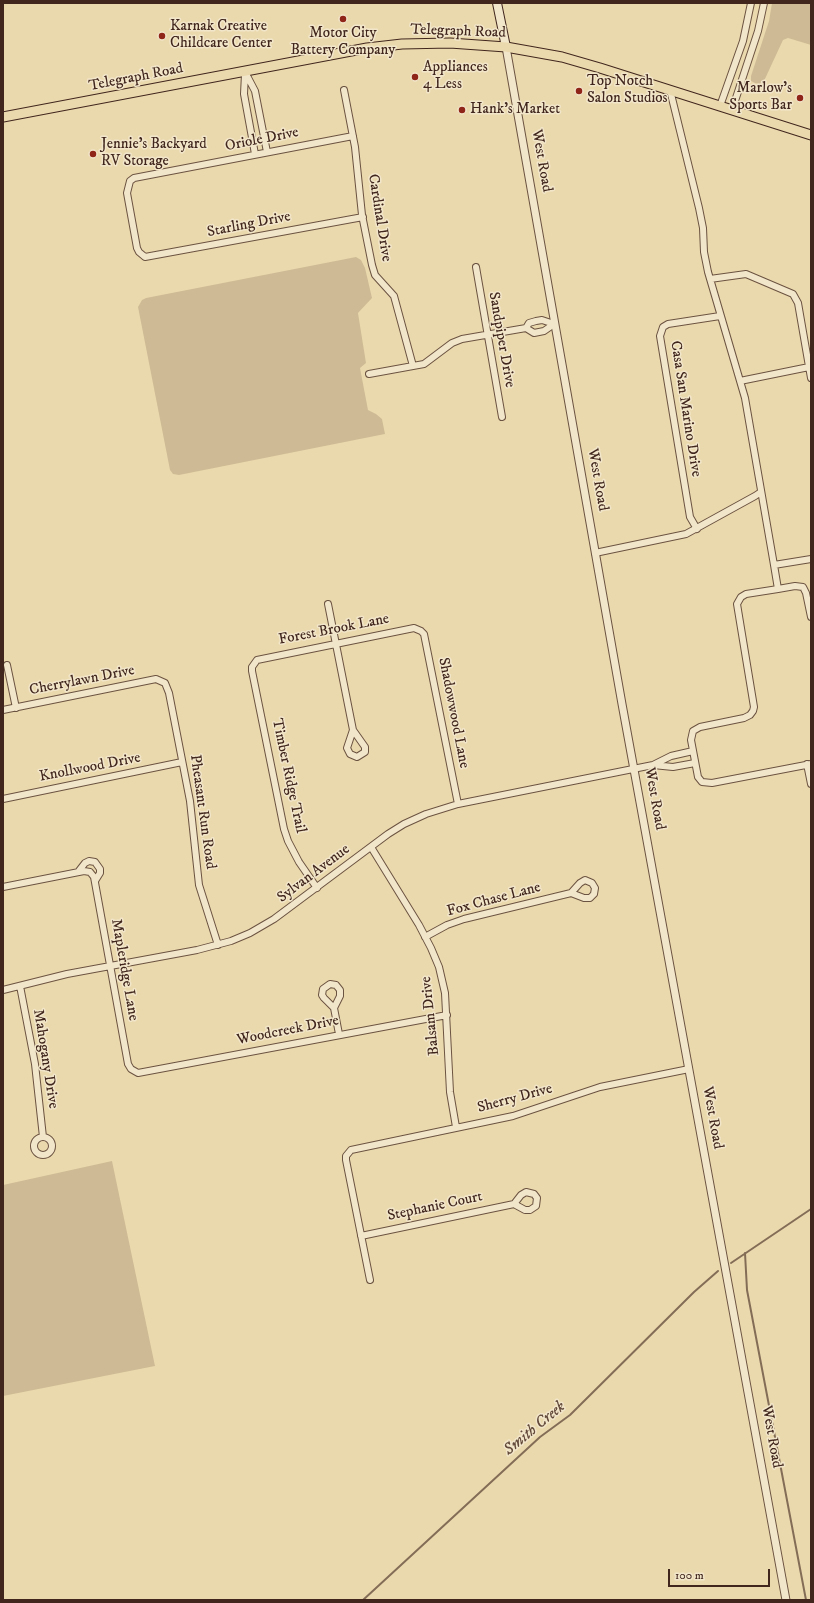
<!DOCTYPE html>
<style>
body{margin:0}
#map{position:relative;width:814px;height:1603px;overflow:hidden;background:#ebd9ae;font-family:"IM FELL DW Pica",serif}
canvas{display:block}
.frame{position:absolute;inset:0;border:4px solid #40261d;pointer-events:none}
.scale{position:absolute;left:668px;top:1569px;width:102px;height:18px;box-sizing:border-box;border:2px solid #40261d;border-top:0;padding-left:5px;font-size:12px;line-height:14px;white-space:nowrap;color:#40261d;-webkit-text-stroke:3px #f2e6ca;paint-order:stroke}
</style>
<div id="map">
<canvas width="814" height="1603"></canvas>
<div class="frame"></div>
<div class="scale">100 m</div>
</div>
<script>
const ctx = document.querySelector('canvas').getContext('2d');
ctx.lineJoin = 'round';
function fill(path, color) { ctx.fillStyle = color; ctx.fill(path, 'evenodd'); }
const toPath = rows => new Path2D(rows.map(r => 'M' + r).join(''));
function strokePath(path, color, width, dash) { ctx.strokeStyle = color; ctx.lineWidth = width; ctx.lineCap = dash ? 'butt' : 'round'; ctx.setLineDash(dash || []); ctx.stroke(path); }
function write(font, color, halo, rows, align = 'center') {
  ctx.font = font + ' "IM FELL DW Pica",serif'; ctx.lineWidth = 3; ctx.setLineDash([]); ctx.textBaseline = 'middle'; ctx.strokeStyle = halo; ctx.fillStyle = color; for (const [text, x, y, turn = 0] of rows) {
    ctx.save(); ctx.translate(x, y); ctx.rotate((+turn || 0) * Math.PI / 180); ctx.textAlign = isNaN(turn) ? turn : align; if (halo) ctx.strokeText(text, 0, 0); ctx.fillText(text, 0, 0); ctx.restore();
  }
}
const green = toPath([
 [772,3,811,3,811,45,788,38,783,40,764,81,760,84,755,83,751,81,751,76,769,21],
 [356,257,361,260,365,268,372,298,358,313,366,363,360,368,368,410,376,414,382,419,385,434,179,475,173,474,170,470,138,307,142,300,146,298],
 [112,1161,155,1366,3,1396,3,1185]
]);
const stream = toPath([
 [745,1253,747,1290,806,1600],
 [731,1263,811,1209],
 [363,1600,540,1437,570,1415,694,1292,718,1271]
]);
const minor = toPath([
 [245,72,255,91,267,152],
 [245,74,244,94,255,154],
 [344,90,355,147,362,215,372,265,375,275,394,296,413,366],
 [670,90,699,208,703,228,704,252,708,272,745,398,774,565,811,559],
 [720,106,743,41,751,3],
 [732,110,758,31,764,3],
 [353,136,134,178,130,181,127,193,137,248,139,252,145,257,363,217],
 [476,267,502,417],
 [710,279,746,274,793,294,798,303,811,378],
 [526,328,529,323,536,321,542,320,554,324],
 [369,374,424,364,452,343,462,339,526,328,534,333,544,331,554,324],
 [740,381,809,367],
 [697,529,690,517,660,336,663,327,668,324,720,316],
 [595,553,686,534,755,496,761,492],
 [774,565,778,589,746,594,741,597,737,604,754,707,753,711,750,715,744,718,700,727,693,731,691,740,698,777,702,782,712,783,811,764],
 [778,589,795,586,803,587,806,593,811,617],
 [328,604,353,730,365,747,365,752,357,757,350,754,347,748,353,730],
 [7,665,16,708],
 [3,710,156,679,165,683,169,693,190,801,199,885,218,945],
 [807,764,811,784],
 [653,765,673,767,695,763],
 [3,799,182,762],
 [371,847,419,925,431,948,439,967,445,993,450,1092,456,1127],
 [78,872,85,863,89,861,95,862,100,869,100,873,95,881],
 [3,887,84,871,90,872,94,877,128,1064,131,1069,138,1073,447,1015],
 [317,888,299,862,288,841,284,829,252,671,252,667,257,660,414,628,421,631,424,634,458,804],
 [425,937,447,925,464,919,571,893,584,898,590,898,594,894,595,888,592,883,585,880,580,883,571,893],
 [20,986,35,1064,43,1137],
 [3,990,67,974,197,950,231,941,250,933,274,919,388,834,404,824,426,814,458,804,653,765,671,756,693,751],
 [334,1008,340,996,340,990,336,985,330,984,323,989,322,995,324,998,334,1008,339,1034],
 '34 1146a9 9 0 1 1 18 0a9 9 0 1 1-18 0Z',
 [361,1236,514,1204,521,1195,526,1192,534,1194,537,1198,536,1206,530,1210,525,1210,514,1204],
 [370,1280,346,1160,346,1156,351,1150,513,1116,600,1087,689,1069]
]);
const tertiary = toPath([
 [506,47,622,704,786,1600]
]);
const secondary = toPath([
 [497,3,506,47]
]);
const primary = toPath([
 [3,117,367,48,402,44,450,43,506,47,562,57,600,68,811,135]
]);
const markers = [
 [343,19,4,"#8f2418"],
 [162,36,4,"#8f2418"],
 [415,77,4,"#8f2418"],
 [579,91,4,"#8f2418"],
 [800,98,4,"#8f2418"],
 [462,110,4,"#8f2418"],
 [93,154,4,"#8f2418"]
];
const poiNames = [
 ["Karnak Creative",170,27],
 ["Childcare Center",170,44],
 ["Motor City",343,34,"center"],
 ["Battery Company",343,51,"center"],
 ["Appliances",423,68],
 ["4 Less",423,85],
 ["Top Notch",587,82],
 ["Salon Studios",587,99],
 ["Marlow's",792,89,"right"],
 ["Sports Bar",792,106,"right"],
 ["Hank's Market",470,110],
 ["Jennie's Backyard",101,145],
 ["RV Storage",101,162]
];
const streetNames = [
 ["Telegraph Road",458,32,2],
 ["Telegraph Road",136,78,-11],
 ["Oriole Drive",262,140,-11],
 ["West Road",541,161,80],
 ["Cardinal Drive",379,218,81],
 ["Starling Drive",249,225,-11],
 ["Sandpiper Drive",501,340,80],
 ["Casa San Marino Drive",685,409,81],
 ["West Road",597,480,80],
 ["Forest Brook Lane",334,630,-11],
 ["Cherrylawn Drive",82,681,-11],
 ["Shadowwood Lane",453,713,79],
 ["Knollwood Drive",90,768,-11],
 ["Timber Ridge Trail",288,776,78],
 ["West Road",654,799,80],
 ["Pheasant Run Road",202,812,82],
 ["Sylvan Avenue",314,874,-37],
 ["Fox Chase Lane",494,900,-15],
 ["Mapleridge Lane",124,970,80],
 ["Balsam Drive",431,1016,-96],
 ["Woodcreek Drive",288,1031,-11],
 ["Mahogany Drive",45,1059,81],
 ["Sherry Drive",515,1099,-15],
 ["West Road",712,1118,80],
 ["Stephanie Court",435,1207,-12],
 ["West Road",771,1437,80]
];
const waterNames = [
 ["Smith Creek",535,1429,-40]
];
fill(green, '#cebb95');
strokePath(stream, '#846d57', 2);
strokePath(minor, '#6b5341', 8);
strokePath(tertiary, '#6b5341', 9);
strokePath(secondary, '#40261d', 10);
strokePath(primary, '#40261d', 11);
strokePath(minor, '#f2e6ca', 6);
strokePath(tertiary, '#f2e6ca', 7);
strokePath(secondary, '#f2e6ca', 8);
strokePath(primary, '#ebd9ae', 9);
for (const [x, y, r, color] of markers) { const dot = new Path2D(); dot.arc(x, y, r, 0, 2 * Math.PI); ctx.fillStyle = color; ctx.fill(dot); strokePath(dot, '#f2e6ca', 1.5); }
write('15px', '#40261d', '#f2e6ca', poiNames, 'left');
write('15px', '#40261d', '#f2e6ca', streetNames);
write('italic 16px', '#62493a', '#f2e6ca', waterNames);
</script>
